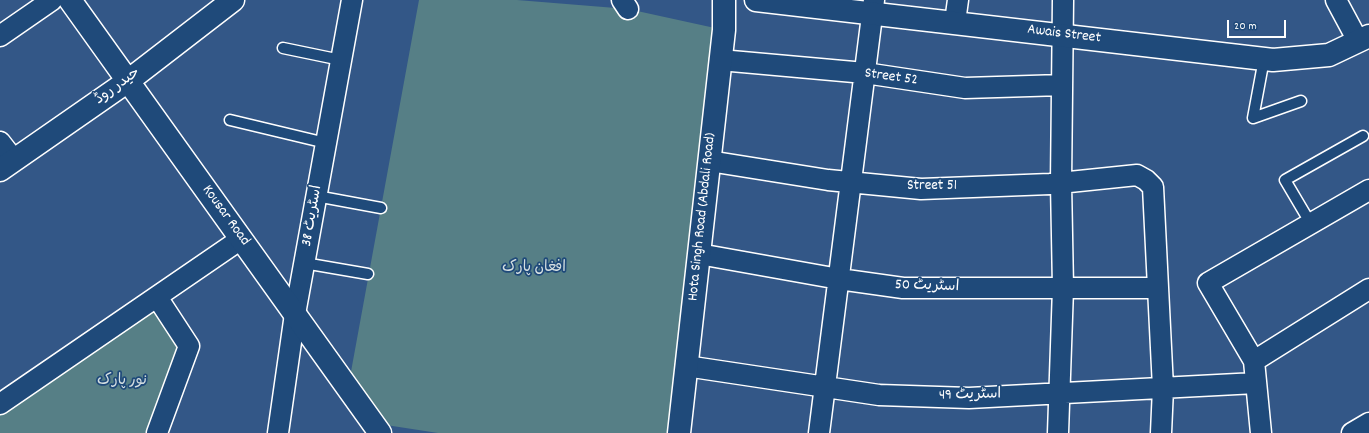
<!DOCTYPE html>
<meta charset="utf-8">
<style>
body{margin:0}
#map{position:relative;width:1369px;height:433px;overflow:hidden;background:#335787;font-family:Dekko,sans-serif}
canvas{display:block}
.scale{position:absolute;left:1227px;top:20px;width:59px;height:18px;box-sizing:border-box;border:2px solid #fff;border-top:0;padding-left:5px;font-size:12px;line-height:14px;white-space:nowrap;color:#fff;-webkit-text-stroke:3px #1f4a7a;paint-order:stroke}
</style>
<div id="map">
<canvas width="1369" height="433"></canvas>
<div class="scale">20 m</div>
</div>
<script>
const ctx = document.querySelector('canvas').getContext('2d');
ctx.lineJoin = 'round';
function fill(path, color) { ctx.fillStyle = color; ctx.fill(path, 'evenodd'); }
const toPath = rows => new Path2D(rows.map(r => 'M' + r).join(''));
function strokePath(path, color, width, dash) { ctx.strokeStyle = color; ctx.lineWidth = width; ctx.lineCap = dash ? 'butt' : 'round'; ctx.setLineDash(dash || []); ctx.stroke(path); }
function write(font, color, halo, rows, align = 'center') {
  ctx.font = font + ' Dekko,"Playpen Sans Arabic",sans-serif'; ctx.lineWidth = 3.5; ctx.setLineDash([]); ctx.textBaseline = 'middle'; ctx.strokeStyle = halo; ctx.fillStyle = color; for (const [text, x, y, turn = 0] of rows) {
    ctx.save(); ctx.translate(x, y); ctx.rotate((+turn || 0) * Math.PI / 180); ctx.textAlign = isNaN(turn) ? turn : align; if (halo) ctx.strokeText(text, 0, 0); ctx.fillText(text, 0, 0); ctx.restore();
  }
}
const green = toPath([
 [419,0,517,0,628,9,724,30,679,433,438,433,373,423,348,388],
 [157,297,189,346,157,433,0,433,0,404]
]);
const lane = toPath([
 [283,48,341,60],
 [1264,59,1253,118,1301,101],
 [230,120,326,143],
 [316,196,381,208],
 [1311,224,1285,180,1363,136],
 [304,263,368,274]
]);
const street = toPath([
 [622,0,628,9],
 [1336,0,1358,41],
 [955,22,958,0],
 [0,36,52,0],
 [720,60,865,73,965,88,1062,85],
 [0,142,14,160],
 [709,161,828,180,921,189,1050,184,1137,175,1146,180,1153,187,1163,388,1161,433],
 [699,254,839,279,903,288,1158,288],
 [157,297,189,346,157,433],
 [1254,361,1369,289],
 [686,366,879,395,969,398,1256,383],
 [0,404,241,239],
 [278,433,295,314,352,0],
 [819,433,874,0],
 [1058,433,1063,288,1061,183,1063,0],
 [1261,433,1254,361,1208,283,1369,190],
 [1352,433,1369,423]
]);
const secondary = toPath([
 [70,0,380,433],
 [756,0,1273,60,1329,55,1369,36],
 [0,170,128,81,233,0],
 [679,433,724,30,724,0]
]);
const streetNames = [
 ["Awais Street",1064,35,7],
 ["Street 52",891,78,8],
 ["حیدر روڈ",118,87,-36],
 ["Street 51",932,187],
 ["Kousar Road",225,216,54],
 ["اسٹریٹ 38",313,216,-80],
 ["Hota Singh Road (Abdali Road)",703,217,-84],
 ["اسٹریٹ 50",927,287,2],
 ["اسٹریٹ 49",970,396,-1]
];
const parkNames = [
 ["افغان پارک",534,269],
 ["نور پارک",122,382]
];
fill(green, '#567f86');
strokePath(lane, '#fff', 13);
strokePath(street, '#fff', 23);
strokePath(secondary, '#fff', 25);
strokePath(lane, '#1f4a7a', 10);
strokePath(street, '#1f4a7a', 20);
strokePath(secondary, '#1f4a7a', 22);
write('15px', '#fff', '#1f4a7a', streetNames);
write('15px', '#d5dfe1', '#1f4a7a', parkNames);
</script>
